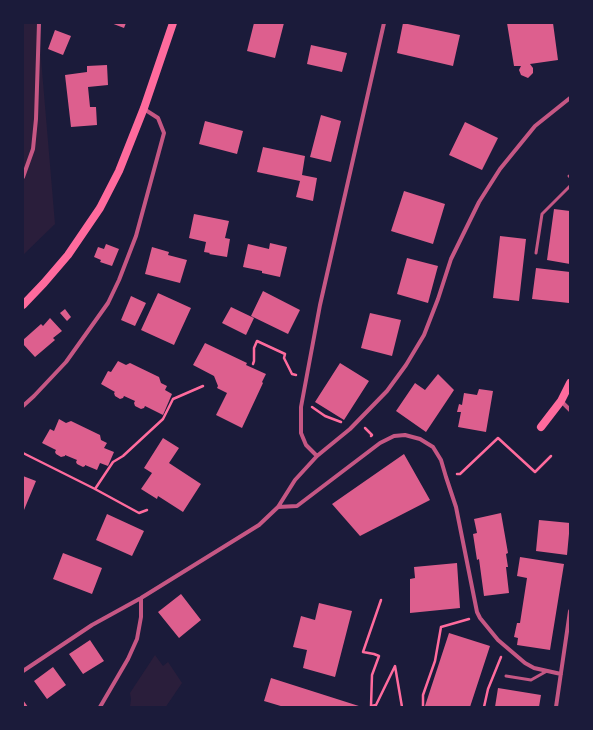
<!DOCTYPE html>
<style>
body{margin:0}
#map{position:relative;width:593px;height:730px;overflow:hidden;background:#1b1b3a;font-family:"Alegreya Sans",sans-serif}
canvas{display:block}
.frame{position:absolute;inset:0;border:24px solid #1b1b3a;pointer-events:none}
</style>
<div id="map">
<canvas width="593" height="730"></canvas>
<div class="frame"></div>
</div>
<script>
const ctx = document.querySelector('canvas').getContext('2d');
ctx.lineJoin = 'round';
function fill(path, color) { ctx.fillStyle = color; ctx.fill(path, 'evenodd'); }
const toPath = rows => new Path2D(rows.map(r => 'M' + r).join(''));
function strokePath(path, color, width, dash) { ctx.strokeStyle = color; ctx.lineWidth = width; ctx.lineCap = dash ? 'butt' : 'round'; ctx.setLineDash(dash || []); ctx.stroke(path); }
const green = toPath([
 [23,23,38,23,55,224,23,255],
 [155,655,163,666,168,662,182,683,167,705,166,707,130,707,131,699,130,693]
]);
const building = toPath([
 [111,23,126,23,124,28],
 [254,23,284,23,275,58,247,51],
 [403,23,460,35,453,66,397,53],
 [507,23,553,23,558,60,530,64,533,68,533,73,528,78,521,75,519,70,521,66,514,66],
 [55,30,71,36,63,55,48,49],
 [311,45,347,53,342,72,307,64],
 [107,65,108,85,88,87,90,107,96,107,97,125,71,127,65,75,87,72,87,66],
 [321,115,341,121,331,162,310,157],
 [205,121,243,131,237,154,199,144],
 [465,122,498,138,482,170,449,155],
 [263,147,305,156,302,175,317,178,313,201,296,197,300,181,257,172],
 [404,191,445,204,433,244,391,231],
 [554,209,570,211,570,264,547,260],
 [194,214,229,221,225,238,230,239,227,257,209,254,210,253,204,252,206,242,189,238],
 [500,236,526,239,519,301,493,298],
 [270,243,287,247,280,277,262,273,262,271,243,267,248,244,269,249],
 [106,244,119,249,112,266,100,262,101,260,94,257,98,247,104,249],
 [152,247,169,252,168,255,187,260,180,283,145,274],
 [407,258,438,266,428,303,397,294],
 [536,268,570,272,570,292,569,303,532,299],
 [263,291,300,310,288,334,251,316],
 [158,293,191,308,174,345,141,330],
 [131,296,146,303,135,326,121,320],
 [231,307,254,318,246,335,222,323],
 [65,309,71,317,67,321,60,313],
 [370,313,401,320,392,356,361,348],
 [50,318,62,331,53,338,55,340,35,357,23,344,23,340,41,324,43,326],
 [205,343,247,363,246,365,266,374,262,382,263,383,242,428,216,415,227,393,217,388,218,386,214,376,193,365],
 [118,361,126,365,130,363,159,377,161,383,167,386,165,390,172,394,163,415,145,406,144,408,141,409,135,406,134,403,135,401,124,396,123,398,120,399,115,396,114,393,115,392,101,384,108,371,111,372],
 [340,363,369,381,344,420,315,402],
 [438,374,454,390,426,432,396,411,415,383,425,390],
 [479,389,493,391,486,432,458,427,461,412,457,412,459,404,462,405,464,393,477,395],
 [59,419,66,423,71,421,100,435,101,440,107,443,104,448,114,452,108,466,100,463,97,470,85,465,85,466,83,467,77,464,76,462,77,460,65,455,65,456,61,457,56,454,55,452,56,450,42,443,50,429,54,431],
 [163,438,179,448,169,463,201,484,183,512,158,496,157,499,141,489,152,473,144,468],
 [404,454,430,500,360,536,332,504],
 [23,476,36,481,24,510,23,509],
 [501,513,508,553,506,554,508,567,506,567,509,593,484,596,479,559,477,560,473,534,477,533,474,519],
 [107,514,144,531,132,556,96,540],
 [539,520,570,523,567,555,536,551],
 [63,553,102,568,92,594,53,579],
 [520,557,564,564,550,650,517,645,518,638,514,637,517,623,520,623,527,578,517,576],
 [457,563,460,608,410,613,410,579,415,578,414,567],
 [181,594,201,620,179,638,158,612],
 [319,603,352,611,335,677,303,668,307,650,293,647,301,616,315,620],
 [449,633,490,646,470,707,428,707,425,706],
 [90,640,104,661,83,674,69,654],
 [53,667,66,685,47,699,34,681],
 [271,678,362,707,284,707,264,701],
 [498,688,541,695,539,707,495,707],
 [23,700,28,707,23,707]
]);
const path = toPath([
 [253,364,254,361,254,348,257,341,285,354,284,358,292,374,296,375],
 [312,407,325,416,341,422],
 [365,428,372,435,371,436],
 [23,453,95,489,139,513,147,510],
 [457,474,460,474,498,438,535,472,551,456],
 [95,489,113,462,123,456,163,419,173,399,203,386],
 [381,600,363,652,374,654,379,656,372,675,371,706,376,705,395,666,402,707],
 [423,707,423,695,435,661,441,627,469,619],
 [484,707,488,689,501,657]
]);
const service = toPath([
 [569,176,570,177],
 [536,253,542,214,570,186],
 [506,676,531,680,547,671]
]);
const minor = toPath([
 [23,177,33,149,36,119,39,23],
 [561,401,570,410],
 [23,406,34,396,66,362,108,303,119,280,136,236,164,133,158,118,144,109],
 [317,456,306,445,301,433,301,407,320,305,384,23],
 [278,507,297,506,380,443,394,436,405,435,420,439,433,447,441,460,446,477,456,507,477,612,480,618,498,640,525,663,534,668,561,674],
 [23,671,92,625,141,598,259,525,278,507,295,480,317,456,350,429,387,391,406,365,424,335,438,299,451,259,479,202,500,169,535,126,570,98],
 [100,707,128,659,137,639,141,617,141,598],
 [556,707,570,611]
]);
const secondary = toPath([
 [23,305,44,283,68,255,100,208,119,171,144,108,173,23],
 [541,427,561,401,570,383]
]);
fill(green, '#2a1e3b');
fill(building, '#dd5f8e');
strokePath(path, '#ff6b9d', 2.5);
strokePath(service, '#c65784', 3);
strokePath(minor, '#c65784', 4);
strokePath(secondary, '#ff6b9d', 8);
</script>
